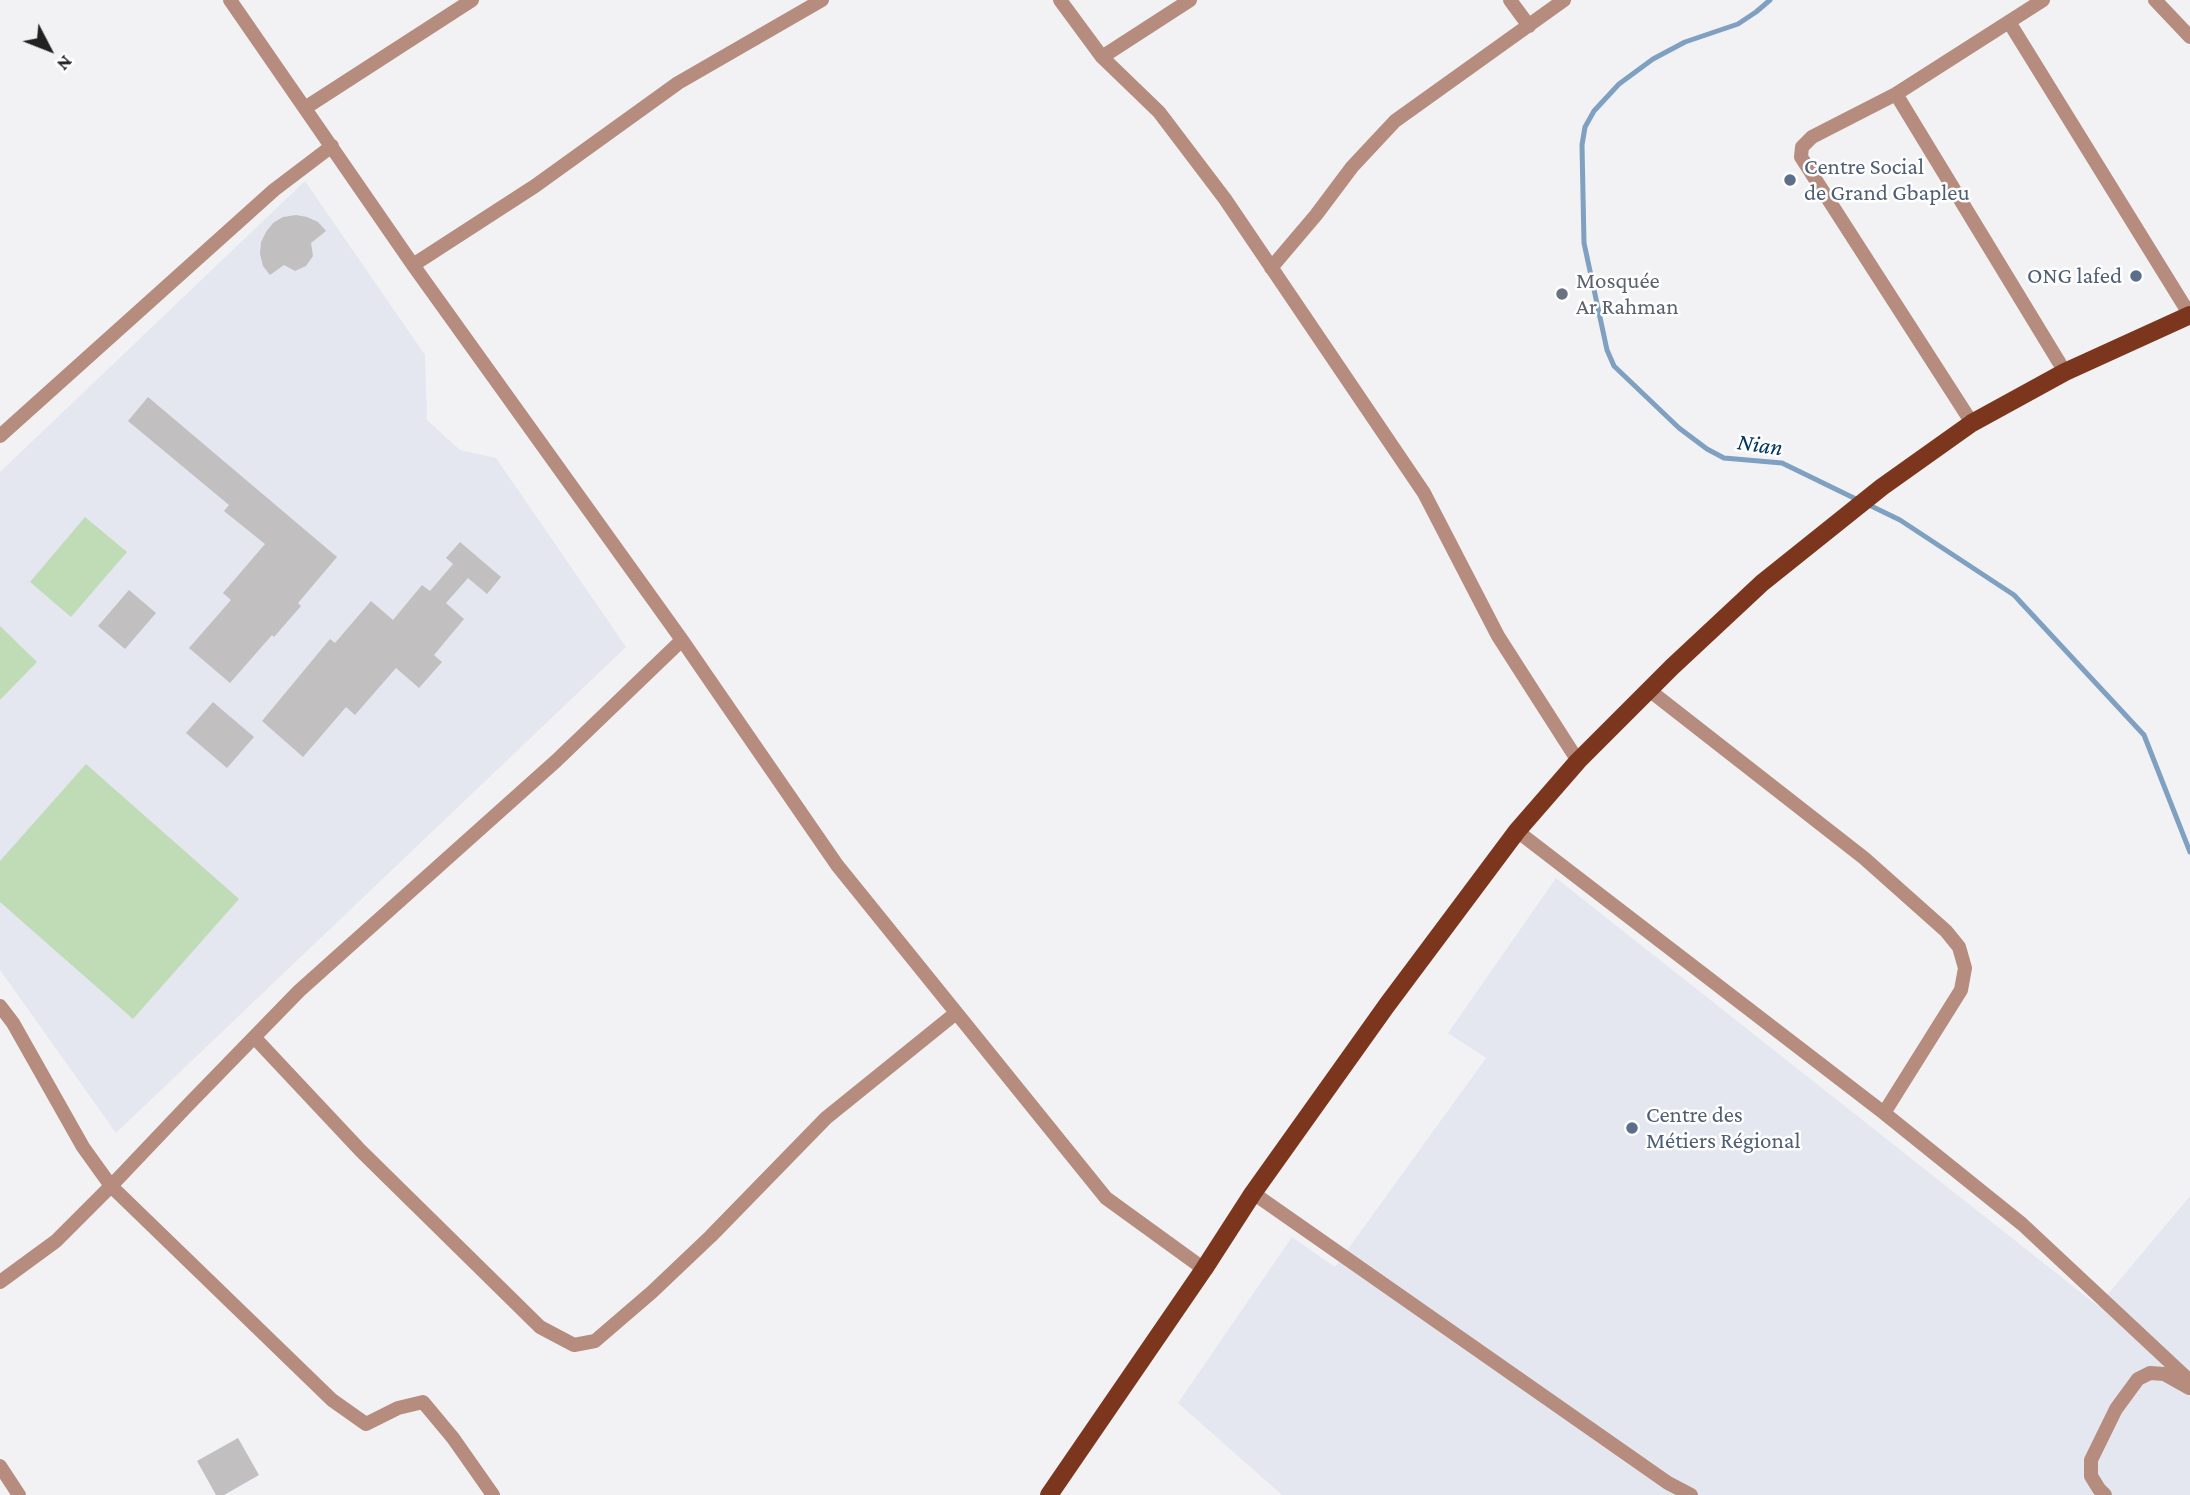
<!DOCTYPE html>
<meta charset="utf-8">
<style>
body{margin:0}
#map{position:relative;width:2190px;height:1495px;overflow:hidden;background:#f2f2f4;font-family:"Crimson Pro",serif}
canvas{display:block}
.north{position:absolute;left:14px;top:14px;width:70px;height:70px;-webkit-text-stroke:5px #fff;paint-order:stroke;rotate:132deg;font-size:19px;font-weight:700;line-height:28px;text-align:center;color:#222223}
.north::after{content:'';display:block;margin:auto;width:24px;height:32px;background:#222223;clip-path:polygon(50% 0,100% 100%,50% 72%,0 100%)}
</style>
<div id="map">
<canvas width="2190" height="1495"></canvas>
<div class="north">N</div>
</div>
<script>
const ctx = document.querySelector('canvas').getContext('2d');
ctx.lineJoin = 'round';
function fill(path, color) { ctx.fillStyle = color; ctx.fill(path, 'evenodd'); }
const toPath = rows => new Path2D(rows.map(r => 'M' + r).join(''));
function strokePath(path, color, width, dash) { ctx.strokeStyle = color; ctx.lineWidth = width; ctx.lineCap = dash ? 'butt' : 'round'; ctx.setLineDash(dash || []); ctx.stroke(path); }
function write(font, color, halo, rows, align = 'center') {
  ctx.font = font + ' "Crimson Pro",serif'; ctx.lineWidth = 5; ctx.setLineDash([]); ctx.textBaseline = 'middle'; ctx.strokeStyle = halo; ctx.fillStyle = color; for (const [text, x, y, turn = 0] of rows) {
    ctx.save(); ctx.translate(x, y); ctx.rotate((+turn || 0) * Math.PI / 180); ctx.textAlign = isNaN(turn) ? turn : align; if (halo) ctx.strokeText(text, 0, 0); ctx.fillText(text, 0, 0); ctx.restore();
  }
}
const built = toPath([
 [305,181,425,355,427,420,460,450,496,458,626,647,116,1133,0,970,0,472],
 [1556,878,2098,1306,2190,1196,2190,1495,1282,1495,1178,1403,1292,1237,1335,1267,1486,1058,1448,1033]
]);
const green = toPath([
 [85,517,127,552,71,617,30,582],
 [0,626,37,662,0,700],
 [86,764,239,899,133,1019,0,902,0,861]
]);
const stream = toPath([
 [1770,0,1756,12,1738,24,1685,42,1653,59,1619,84,1594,111,1585,127,1582,145,1584,243,1607,350,1614,366,1679,428,1707,449,1724,458,1782,463,1858,500],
 [1867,504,1900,520,2014,595,2144,735,2190,852]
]);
const building = toPath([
 [296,215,307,217,318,222,326,231,311,243,313,256,306,266,295,271,284,265,270,275,263,266,260,254,261,242,266,232,273,223,283,217],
 [148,397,337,557,298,603,301,606,274,637,272,635,230,683,189,648,231,600,223,593,265,544,224,511,229,505,128,421],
 [460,542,501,577,487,594,468,578,446,603,464,619,434,655,442,662,419,688,396,668,355,715,346,707,303,757,262,721,330,639,335,643,371,601,393,620,422,585,430,591,453,564,446,558],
 [129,590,156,613,125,649,98,626],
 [213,702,254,737,227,768,186,733],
 [238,1438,259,1475,224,1495,216,1495,197,1461]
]);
const street = toPath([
 [230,0,413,265,682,640,837,865,1106,1198,1204,1269],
 [1060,0,1102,57,1159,112,1225,199,1424,493,1498,636,1578,761],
 [1510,0,1529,26],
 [2155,0,2190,37],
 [2009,22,2190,315],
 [1102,57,1190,0],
 [1896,94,2065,372],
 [305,108,472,0],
 [413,265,535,186,678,83,822,0],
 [1271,268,1316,215,1352,167,1395,121,1564,0],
 [1972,423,1801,157,1802,147,1812,137,1896,94,2043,0],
 [0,436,274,190,332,146],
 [1649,690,1864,858,1946,931,1959,947,1965,968,1961,990,1884,1113],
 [1517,831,1884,1113,2022,1224,2190,1381],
 [0,1006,13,1023,83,1147,111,1186,332,1400,366,1424,398,1408,423,1402,453,1438,493,1495],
 [254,1037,361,1151,540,1327,574,1345,595,1341,652,1292,711,1236,826,1118,956,1013],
 [1253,1193,1668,1483,1691,1495],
 [0,1282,56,1241,111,1186,188,1105,299,991,556,761,682,640],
 [0,1466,19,1495],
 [2105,1495,2099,1489,2091,1476,2091,1460,2116,1409,2138,1379,2150,1373,2164,1374,2189,1388]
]);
const primary = toPath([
 [1049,1495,1204,1269,1253,1193,1387,1005,1517,831,1578,761,1672,667,1762,583,1882,487,1972,423,2065,372,2190,315]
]);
const markers = [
 [1790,180,7,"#5c6f8a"],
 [2136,276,7,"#5c6f8a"],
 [1562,294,7,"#6b7280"],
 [1632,1128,7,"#5c6f8a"]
];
const serviceNames = [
 ["Centre Social",1804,167],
 ["de Grand Gbapleu",1804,193],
 ["ONG lafed",2122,276,"right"],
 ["Centre des",1646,1115],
 ["Métiers Régional",1646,1141]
];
const worshipNames = [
 ["Mosquée",1576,281],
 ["Ar Rahman",1576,307]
];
const waterNames = [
 ["Nian",1760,445,8]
];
fill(built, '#e5e7f0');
fill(green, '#c0dcb7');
strokePath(stream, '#7fa0c1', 5);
fill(building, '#c1bfbf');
strokePath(street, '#b58c7e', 14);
strokePath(primary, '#7b361d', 18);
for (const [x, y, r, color] of markers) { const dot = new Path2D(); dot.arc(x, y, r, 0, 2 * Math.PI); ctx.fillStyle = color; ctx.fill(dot); strokePath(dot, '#fff', 2.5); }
write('23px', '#4e5e75', '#fff', serviceNames, 'left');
write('23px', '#5b616d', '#fff', worshipNames, 'left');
write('italic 24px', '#003661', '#fff', waterNames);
</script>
